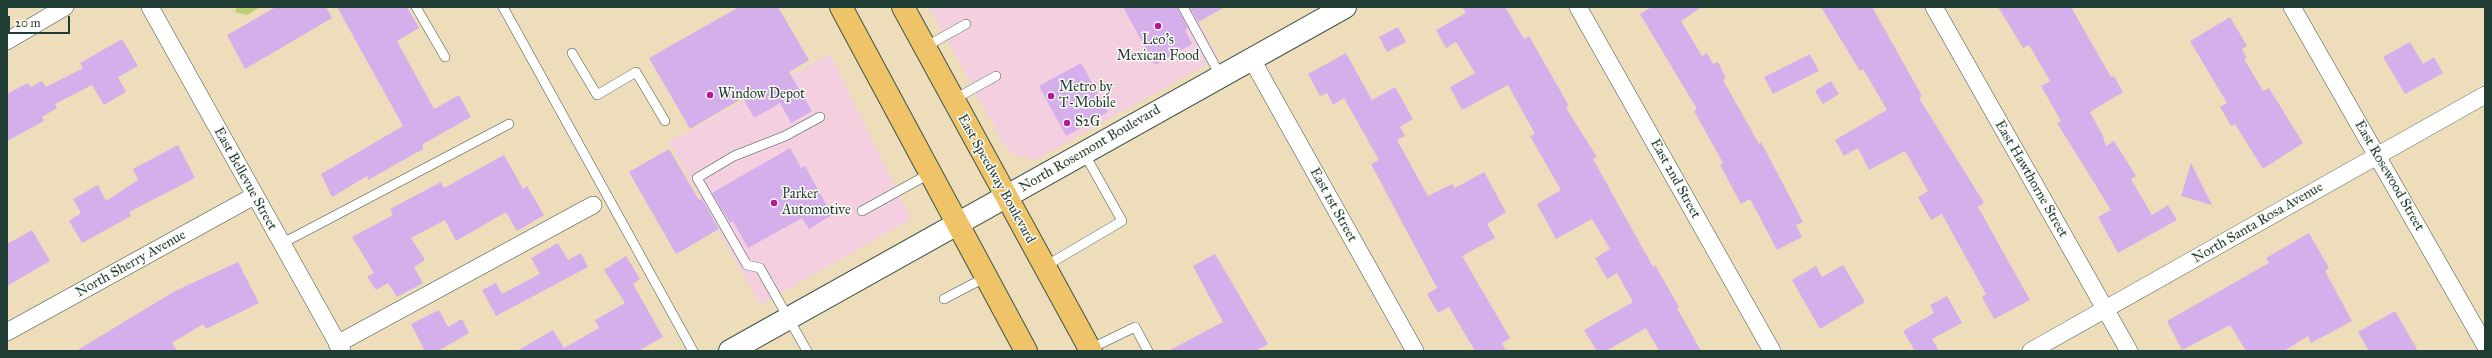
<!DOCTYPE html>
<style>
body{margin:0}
#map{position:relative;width:2492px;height:358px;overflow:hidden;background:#edb;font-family:"IM FELL Great Primer",serif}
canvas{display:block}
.frame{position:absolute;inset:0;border:8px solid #1f3d34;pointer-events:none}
.scale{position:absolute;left:8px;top:16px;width:62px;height:18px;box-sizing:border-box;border:2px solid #1f3d34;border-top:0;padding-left:5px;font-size:12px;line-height:14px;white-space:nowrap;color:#1f3d34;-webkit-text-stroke:3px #fdfcf7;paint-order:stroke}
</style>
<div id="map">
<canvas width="2492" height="358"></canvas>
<div class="frame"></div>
<div class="scale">20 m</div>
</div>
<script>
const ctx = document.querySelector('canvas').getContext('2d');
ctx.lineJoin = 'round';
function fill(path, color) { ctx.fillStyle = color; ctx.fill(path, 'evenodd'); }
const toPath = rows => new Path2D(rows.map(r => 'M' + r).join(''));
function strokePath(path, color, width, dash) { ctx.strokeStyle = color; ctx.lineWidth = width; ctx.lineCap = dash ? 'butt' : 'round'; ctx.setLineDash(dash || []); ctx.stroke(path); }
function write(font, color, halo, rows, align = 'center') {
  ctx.font = font + ' "IM FELL Great Primer",serif'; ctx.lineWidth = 3; ctx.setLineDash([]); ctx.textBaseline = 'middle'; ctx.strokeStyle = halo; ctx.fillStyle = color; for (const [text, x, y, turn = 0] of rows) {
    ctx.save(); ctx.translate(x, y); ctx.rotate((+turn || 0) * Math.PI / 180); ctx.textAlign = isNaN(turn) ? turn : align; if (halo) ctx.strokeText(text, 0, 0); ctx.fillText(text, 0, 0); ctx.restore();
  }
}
const built = toPath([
 [929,7,1191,7,1219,58,1035,160,1008,152],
 [830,54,911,219,760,305,669,142]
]);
const green = toPath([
 [237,7,260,7,247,15,235,12]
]);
const building = toPath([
 [276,7,326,7,332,18,245,69,227,35],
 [337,7,407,7,419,28,397,41,434,109,459,95,471,117,423,144,423,149,368,180,367,176,332,197,321,174,403,126],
 [739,7,778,7,809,60,789,72,812,111,791,123,780,103,754,118,743,98,690,129,649,58],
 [1123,7,1177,7,1188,28,1185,30,1192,44,1155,65],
 [1190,7,1225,7,1198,22],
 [1462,7,1505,7,1524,39,1529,36,1569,106,1566,108,1597,157,1593,159,1653,267,1655,265,1679,307,1677,308,1701,351,1659,351,1646,328,1606,351,1597,351,1584,330,1633,302,1617,273,1607,279,1595,258,1610,249,1592,219,1556,239,1537,204,1561,190,1530,136,1535,134,1508,85,1462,110,1450,87,1475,73,1456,42,1446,48,1436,30,1466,13],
 [1652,7,1702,7,1681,21,1702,56,1707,53,1713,64,1718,62,1726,78,1723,80,1759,144,1761,142,1803,222,1796,225,1802,237,1777,250,1750,199,1741,204,1720,165,1723,163,1694,111,1697,109,1640,14],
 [1821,7,1872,7,1922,96,1919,98,1984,203,1978,207,2030,300,1994,319,1982,297,1986,294,1942,214,1931,220,1918,197,1928,191,1905,151,1869,170,1858,148,1844,156,1835,140,1887,110,1863,69,1860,71],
 [1998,7,2071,7,2111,77,2114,76,2123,92,2090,112,2103,136,2106,146,2114,141,2136,176,2131,179,2152,215,2168,205,2177,220,2118,253,2098,217,2111,210,2057,123,2061,121,2041,86,2050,81,2029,45,2023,48],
 [2230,17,2247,46,2242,49,2247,58,2244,59,2263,91,2269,88,2303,143,2263,169,2235,124,2231,126,2220,107,2227,103,2190,41],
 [1398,27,1406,42,1387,52,1379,37],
 [122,39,138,66,118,77,126,92,104,105,92,85,55,104,57,108,42,117,44,121,7,141,7,94,28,83,31,87,42,81,46,87,83,68,80,63],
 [2410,42,2423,64,2434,57,2443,73,2405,94,2383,57],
 [1346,53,1372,100,1395,87,1413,119,1400,127,1405,136,1397,140,1428,196,1452,184,1455,188,1484,172,1506,212,1487,224,1495,238,1462,256,1510,338,1502,343,1506,351,1475,351,1449,307,1438,313,1427,294,1437,288,1371,164,1379,160,1344,98,1333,105,1327,93,1320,96,1308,74],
 [1810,54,1819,71,1773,94,1764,77],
 [1081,63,1108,112,1066,136,1039,86],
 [1831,81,1839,94,1823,104,1815,91],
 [178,145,195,178,129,212,131,216,82,243,69,221,81,213,73,199,98,185,106,201,138,180,133,169],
 [790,148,801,168,805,166,832,215,809,229,802,218,748,248,733,221,730,223,712,193],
 [669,149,699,200,702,199,719,229,676,254,629,172],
 [504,155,523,189,527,186,544,215,517,231,506,212,456,241,445,220,411,238,425,260,414,267,423,283,397,297,388,283,376,290,367,276,374,273,352,237,393,215,390,209,441,182,444,188],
 [2191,163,2212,205,2181,196],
 [32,230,50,261,7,286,7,244],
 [2309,233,2329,268,2325,271,2352,321,2311,343,2308,336,2284,351,2246,351,2230,325,2182,350,2167,321,2269,263,2266,258],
 [558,243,568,260,581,253,588,267,496,316,482,290,496,283,502,294,540,274,531,258],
 [1215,254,1268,344,1256,351,1168,351,1223,322,1193,266],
 [626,256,640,279,633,284,663,337,638,351,517,351,553,330,564,348,599,328,595,320,625,303,604,270],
 [238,262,259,303,206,329,203,324,172,343,177,351,76,351,175,291],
 [1843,265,1865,302,1820,329,1792,280,1816,266,1822,277],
 [1947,296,1962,323,1932,339,1939,351,1915,351,1903,331,1934,313,1930,305],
 [439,310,448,327,462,319,469,333,438,351,425,351,411,324],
 [2395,311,2418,351,2369,351,2358,332]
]);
const service = toPath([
 [416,7,445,57],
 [503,7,693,351],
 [1183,7,1220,75],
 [925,47,966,24],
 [572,53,597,95,636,72,665,121],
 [953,100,996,76],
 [862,211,929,174],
 [281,244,509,124],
 [1044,267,1122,221,1084,153],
 [944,299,986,277],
 [1090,349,1135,327,1148,351],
 [807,351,760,268,747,265,697,178,734,156,785,136,820,117]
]);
const minor = toPath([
 [150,7,342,351],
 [1578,7,1772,351],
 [1934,7,2129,351],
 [2292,7,2485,345],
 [7,41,65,7],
 [1251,58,1415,351],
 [7,332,254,196],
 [337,344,593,205],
 [2031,351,2485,95]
]);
const tertiary = toPath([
 [730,351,1345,7]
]);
const primary = toPath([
 [841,7,1026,351],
 [903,7,1091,351]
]);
const markers = [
 [1158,26,4,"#b5179e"],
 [710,95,4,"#b5179e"],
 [1051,96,4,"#b5179e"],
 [1067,123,4,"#b5179e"],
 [774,203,4,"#b5179e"]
];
const poiNames = [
 ["Leo's",1158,41,"center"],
 ["Mexican Food",1158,57,"center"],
 ["Metro by",1059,88],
 ["T-Mobile",1059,104],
 ["Window Depot",718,95],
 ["S2G",1075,123],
 ["Parker",782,195],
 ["Automotive",782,211]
];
const streetNames = [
 ["North Rosemont Boulevard",1090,149,-30],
 ["East Rosewood Street",2389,176,60],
 ["East Bellevue Street",245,179,61],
 ["East Speedway Boulevard",996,179,61],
 ["East 2nd Street",1675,179,61],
 ["East Hawthorne Street",2031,179,60],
 ["East 1st Street",1333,205,61],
 ["North Santa Rosa Avenue",2258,223,-30],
 ["North Sherry Avenue",131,264,-29]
];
fill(built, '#f3cfe0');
fill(green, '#bfce70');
fill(building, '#d5afeb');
strokePath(service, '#3e5548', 10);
strokePath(minor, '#3e5548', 18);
strokePath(tertiary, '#3e5548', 24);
strokePath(primary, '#3e5548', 24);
strokePath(service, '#fff', 9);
strokePath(minor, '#fff', 17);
strokePath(tertiary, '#fff', 22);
strokePath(primary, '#efc469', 22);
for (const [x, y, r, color] of markers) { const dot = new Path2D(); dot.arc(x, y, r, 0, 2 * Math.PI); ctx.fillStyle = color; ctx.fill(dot); strokePath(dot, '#fdfcf7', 1.5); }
write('14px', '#1f3d34', '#fdfcf7', poiNames, 'left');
write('14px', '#1f3d34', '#fdfcf7', streetNames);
</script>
